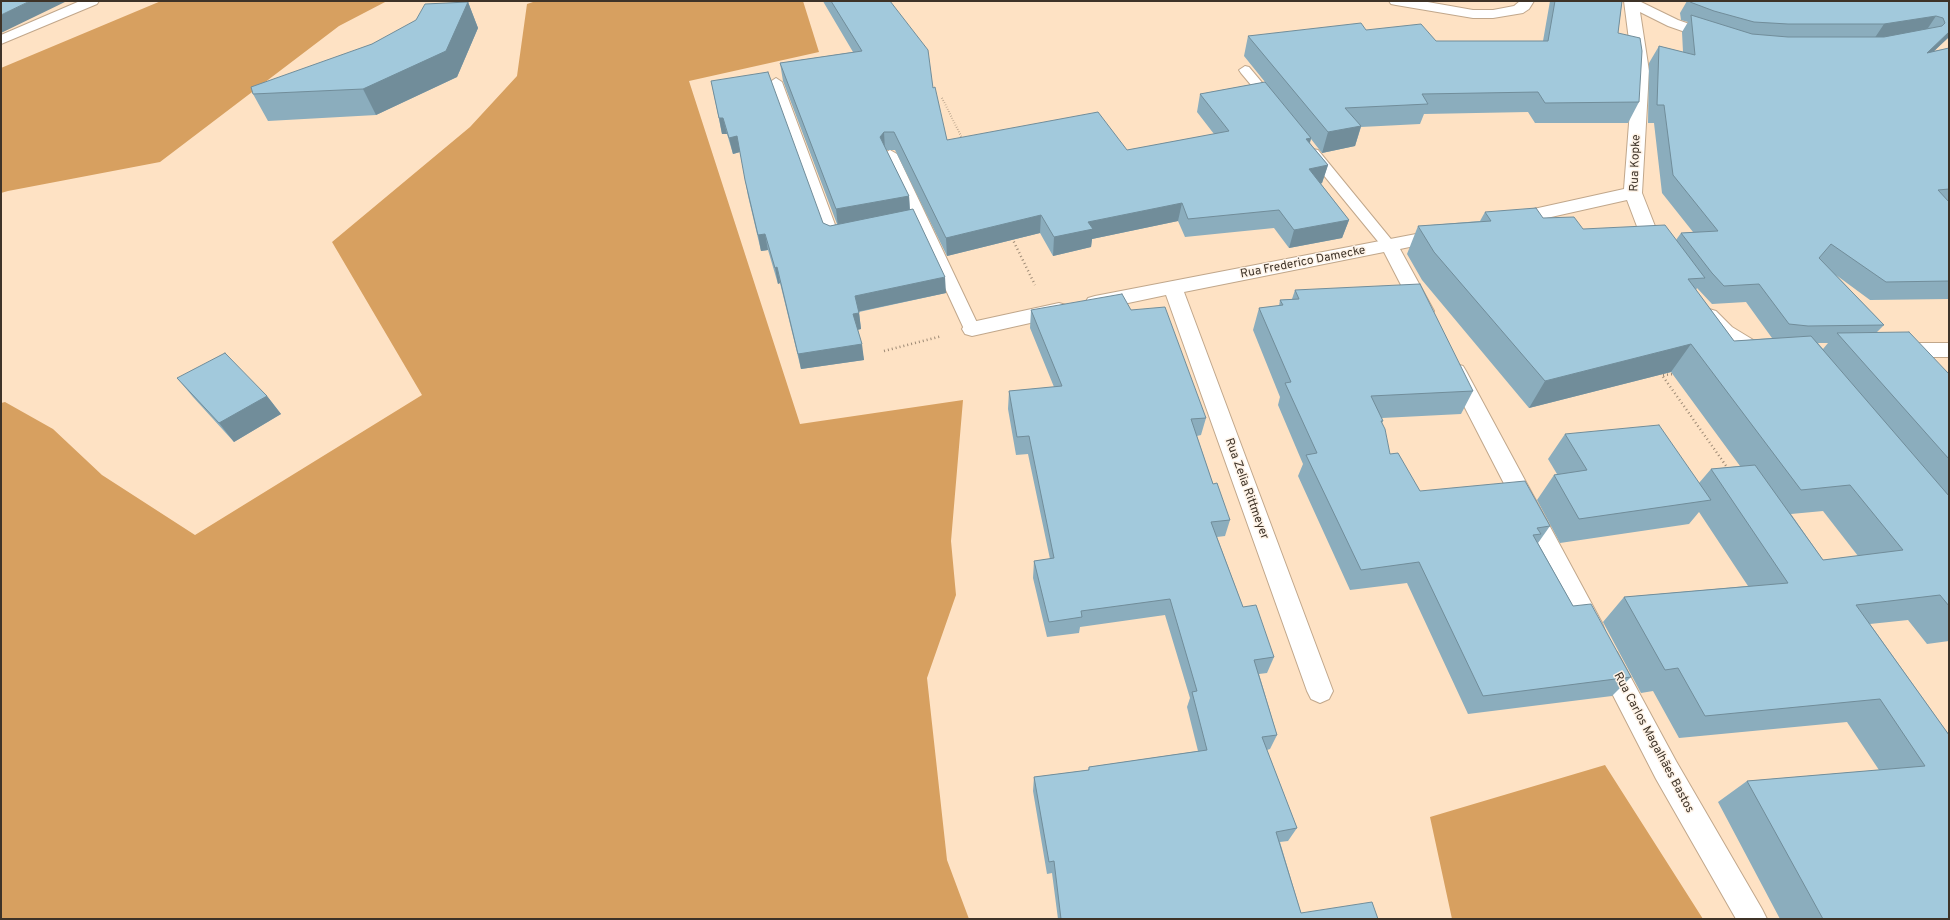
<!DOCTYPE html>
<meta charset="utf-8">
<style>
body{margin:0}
#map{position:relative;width:1950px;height:920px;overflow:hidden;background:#fee2c4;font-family:Overpass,sans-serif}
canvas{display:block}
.frame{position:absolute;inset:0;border:2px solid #3e3328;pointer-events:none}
</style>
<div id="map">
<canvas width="1950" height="920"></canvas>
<div class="frame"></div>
</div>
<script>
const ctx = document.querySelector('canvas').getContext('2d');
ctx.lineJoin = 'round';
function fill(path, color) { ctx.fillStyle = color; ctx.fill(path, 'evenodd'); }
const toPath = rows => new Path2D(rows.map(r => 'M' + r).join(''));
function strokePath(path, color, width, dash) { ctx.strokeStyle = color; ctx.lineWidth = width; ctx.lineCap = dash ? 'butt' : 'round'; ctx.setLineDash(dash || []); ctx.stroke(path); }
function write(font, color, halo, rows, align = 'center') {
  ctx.font = font + ' Overpass,sans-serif'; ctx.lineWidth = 3; ctx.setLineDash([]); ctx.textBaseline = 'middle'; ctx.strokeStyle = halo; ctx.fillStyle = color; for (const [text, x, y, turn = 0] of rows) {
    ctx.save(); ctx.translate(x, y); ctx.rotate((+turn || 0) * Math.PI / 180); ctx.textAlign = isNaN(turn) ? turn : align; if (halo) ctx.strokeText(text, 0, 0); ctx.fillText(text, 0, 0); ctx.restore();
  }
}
const forest = toPath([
 [161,1,387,1,339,26,160,162,8,191,1,193,1,68],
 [536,1,803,1,819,52,689,81,800,424,963,400,951,541,956,595,927,678,947,860,969,919,1,919,1,403,5,402,53,429,102,475,195,535,422,395,332,242,470,127,517,76,527,4],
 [1605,765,1703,919,1452,919,1430,817]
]);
const pathFar1 = toPath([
 [942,98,963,140]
]);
const path = toPath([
 [1012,238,1035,285],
 [884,351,942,336],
 [1676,374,1662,375,1729,470]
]);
const service = toPath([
 [1245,66,1249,67,1275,98,1277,101,1275,104,1267,104,1241,73,1239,70,1245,66],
 [776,78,782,82,837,230,848,230,850,233,848,236,832,240,827,238,825,235,770,82,776,78],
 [1313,149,1318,150,1395,244,1397,247,1395,250,1385,250,1308,156,1306,153,1308,150,1313,149],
 [890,150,897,154,980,329,977,333,972,334,967,333,964,329,883,154,890,150]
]);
const minor = toPath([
 [80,1,99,1,97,4,1,44,1,35,80,1],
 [1389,1,1422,1,1473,10,1493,10,1514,6,1520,1,1534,1,1529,9,1523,13,1493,18,1473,18,1396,5,1391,4,1389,1],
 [1624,1,1639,1,1678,20,1718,34,1720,37,1718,40,1713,41,1708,40,1668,26,1640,12,1649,71,1642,193,1662,244,1668,253,1666,257,1659,259,1652,257,1644,245,1627,200,1511,226,1505,224,1502,220,1505,216,1511,214,1624,189,1633,71,1624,1],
 [1442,229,1448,231,1451,235,1448,239,1400,249,1434,311,1431,316,1424,318,1417,316,1384,252,1184,292,1333,691,1329,699,1320,703,1311,699,1307,691,1166,295,1095,310,1088,308,1085,303,1088,298,1095,296,1442,229],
 [1059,303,1066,305,1069,310,1066,315,972,336,965,334,962,329,965,324,972,322,1059,303],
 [1709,309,1716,311,1732,327,1755,341,1772,345,1775,350,1772,355,1765,357,1743,353,1718,337,1699,316,1702,311,1709,309],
 [1897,343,1949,343,1949,357,1897,357,1890,355,1887,350,1890,345,1897,343],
 [1456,364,1463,366,1466,371,1602,623,1605,631,1602,639,1593,642,1584,639,1446,371,1449,366,1456,364],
 [1608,649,1617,652,1676,761,1762,909,1767,919,1736,919,1656,779,1599,668,1595,660,1599,652,1608,649]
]);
const wall = toPath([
 [823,1,890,1,933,88,947,140,1127,150,1214,134,1197,112,1200,94,1265,82,1244,56,1248,36,1366,30,1436,41,1543,41,1550,1,1622,1,1618,33,1639,102,1628,123,1535,123,1528,112,1424,114,1420,124,1361,127,1355,146,1322,153,1311,139,1310,143,1328,165,1322,183,1321,184,1349,220,1342,238,1289,248,1274,228,1185,237,1178,221,1092,239,1091,247,1053,256,1040,233,947,256,895,150,886,150,909,196,910,210,946,293,859,312,861,329,858,330,864,360,801,369,780,283,778,284,768,250,761,251,748,196,740,152,733,154,727,134,722,134,711,81,823,223,830,226,837,224,783,81,780,63,853,52,824,3],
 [1687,1,1949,1,1949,37,1934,51,1949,48,1949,299,1870,300,1836,275,1884,325,1877,332,1949,374,1949,641,1927,644,1908,620,1870,624,1949,735,1949,919,1780,919,1718,802,1747,781,1879,770,1847,722,1679,738,1653,691,1641,693,1603,622,1624,597,1748,586,1699,512,1689,524,1560,543,1537,500,1554,475,1557,474,1548,459,1565,434,1699,483,1711,469,1740,466,1671,372,1529,408,1422,280,1407,254,1418,226,1480,221,1485,212,1543,218,1583,229,1676,240,1681,233,1693,232,1662,193,1654,123,1648,123,1649,63,1659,46,1683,52,1682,32,1688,22,1681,20,1680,13],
 [1697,288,1712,304,1746,302,1772,338,1734,341,1696,290],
 [1818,343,1828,343,1823,349],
 [1823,511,1858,556,1823,560,1791,514],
 [468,2,478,28,457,77,376,115,268,121,253,94,372,44],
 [1295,290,1473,391,1461,414,1382,418,1383,421,1382,423,1390,454,1420,491,1550,526,1538,543,1573,606,1631,677,1612,696,1468,714,1407,583,1350,590,1298,476,1303,464,1278,405,1280,397,1253,330,1259,308,1279,306,1280,300,1292,299],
 [1031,310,1131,310,1206,418,1201,435,1197,436,1213,484,1230,520,1225,536,1217,537,1243,607,1274,657,1267,673,1259,674,1277,735,1270,749,1267,750,1297,828,1288,841,1280,842,1301,913,1378,919,1058,919,1052,873,1047,874,1033,791,1034,777,1088,770,1089,767,1198,751,1187,707,1190,698,1165,615,1080,627,1079,633,1047,637,1033,578,1034,561,1050,559,1028,454,1016,455,1008,409,1009,391,1054,387,1030,328],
 [177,378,267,396,281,414,234,442,193,397]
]);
const shadedWall = toPath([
 [30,1,67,1,1,33,1,15],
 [468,2,478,28,457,77,376,115,363,89],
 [1936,16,1924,34,1872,42,1884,24],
 [1949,32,1949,37,1914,70,1927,53],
 [719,118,723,118,727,134,722,134],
 [1361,126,1355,146,1322,153,1328,132],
 [884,132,885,150,880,137],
 [737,136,740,152,733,154,729,138],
 [1311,138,1306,156,1306,139],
 [1328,165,1322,183,1304,187,1309,169],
 [909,196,910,214,838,227,836,209],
 [1182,203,1178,221,1092,239,1091,247,1053,256,1054,237,1088,222],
 [1041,215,1040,233,947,256,946,238],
 [1349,220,1342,238,1289,248,1294,230],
 [765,234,768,250,761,251,758,235],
 [777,267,780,283,778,284,775,268],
 [945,277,946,293,856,312,855,296],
 [859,313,861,329,855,330,853,314],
 [862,344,864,360,801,369,798,354],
 [1691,344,1671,372,1529,408,1545,381],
 [267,396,281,414,234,442,219,423]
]);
const building = toPath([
 [1,1,30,1,1,15,1,1],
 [831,1,890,1,928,50,933,88,935,87,947,140,1098,112,1127,150,1229,131,1200,94,1265,82,1311,138,1306,139,1328,165,1309,169,1349,220,1294,230,1279,210,1188,219,1182,203,1088,222,1093,229,1054,237,1041,215,946,238,894,132,884,132,880,137,909,196,836,209,780,63,862,51,831,1],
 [1555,1,1622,1,1618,33,1640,38,1642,51,1639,102,1545,103,1538,92,1422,94,1428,104,1345,108,1361,126,1328,132,1248,36,1361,23,1366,30,1421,24,1436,41,1548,41,1555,1],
 [1690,1,1949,1,1949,32,1927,53,1949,48,1949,189,1938,190,1949,202,1949,281,1886,282,1831,244,1819,258,1884,325,1808,326,1789,324,1759,284,1724,286,1712,273,1681,233,1718,231,1673,175,1664,105,1657,105,1659,46,1695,55,1691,15,1752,34,1788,37,1884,37,1942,26,1945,23,1943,18,1936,16,1884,24,1788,24,1754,22,1714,11,1690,2,1690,1],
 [468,2,446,51,363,89,253,94,251,87,372,44,416,20,425,4,468,2],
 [768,72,823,223,830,226,913,209,945,277,855,296,859,313,853,314,862,344,798,354,777,267,775,268,765,234,758,235,745,180,737,136,729,138,723,118,719,118,711,81,768,72],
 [1536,208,1543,218,1574,217,1583,229,1665,225,1705,278,1688,279,1734,341,1811,336,1949,496,1949,606,1940,595,1856,605,1949,735,1949,919,1823,919,1747,781,1925,766,1880,699,1705,716,1678,668,1665,670,1624,597,1788,583,1711,469,1755,465,1823,560,1903,550,1850,485,1801,490,1691,344,1545,381,1434,252,1418,226,1491,221,1485,212,1536,208],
 [1420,284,1473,391,1371,396,1383,421,1381,421,1385,429,1390,454,1398,453,1420,491,1525,481,1550,526,1537,528,1541,534,1533,535,1573,606,1591,604,1631,677,1483,696,1419,562,1361,570,1306,455,1317,453,1285,383,1291,382,1259,308,1283,305,1280,300,1299,299,1295,290,1420,284],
 [1122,294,1131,310,1165,307,1206,418,1191,419,1213,484,1217,483,1230,520,1211,522,1243,607,1256,605,1274,657,1254,660,1277,735,1262,737,1297,828,1276,832,1301,913,1372,902,1378,919,1061,919,1054,861,1049,862,1034,777,1089,770,1089,767,1207,750,1192,692,1197,691,1170,599,1081,611,1082,617,1049,622,1034,561,1054,558,1029,436,1017,437,1009,391,1062,386,1031,310,1122,294],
 [1909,332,1949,374,1949,459,1837,333,1909,332],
 [225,353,267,396,219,423,177,378,225,353],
 [1659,425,1711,500,1579,519,1554,475,1587,470,1565,434,1659,425]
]);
const streetNames = [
 ["Rua Kopke",1636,163,-88],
 ["Rua Frederico Damecke",1303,263,-11],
 ["Rua Zelia Rittmeyer",1246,489,70],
 ["Rua Carlos Magalhães Bastos",1653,743,62]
];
fill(forest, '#d7a060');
strokePath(service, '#c1a78b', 2);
strokePath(minor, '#c1a78b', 2);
strokePath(pathFar1, '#9d8a75', 2, [0.5, 2]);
strokePath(path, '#9d8a75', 2.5, [1, 3]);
fill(service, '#fff');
fill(minor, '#fff');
fill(wall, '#8badbd');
fill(shadedWall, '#718d9a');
fill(building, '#a2c9dc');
strokePath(building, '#718d9a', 1);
write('12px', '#3e3328', '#fef3e7', streetNames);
</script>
